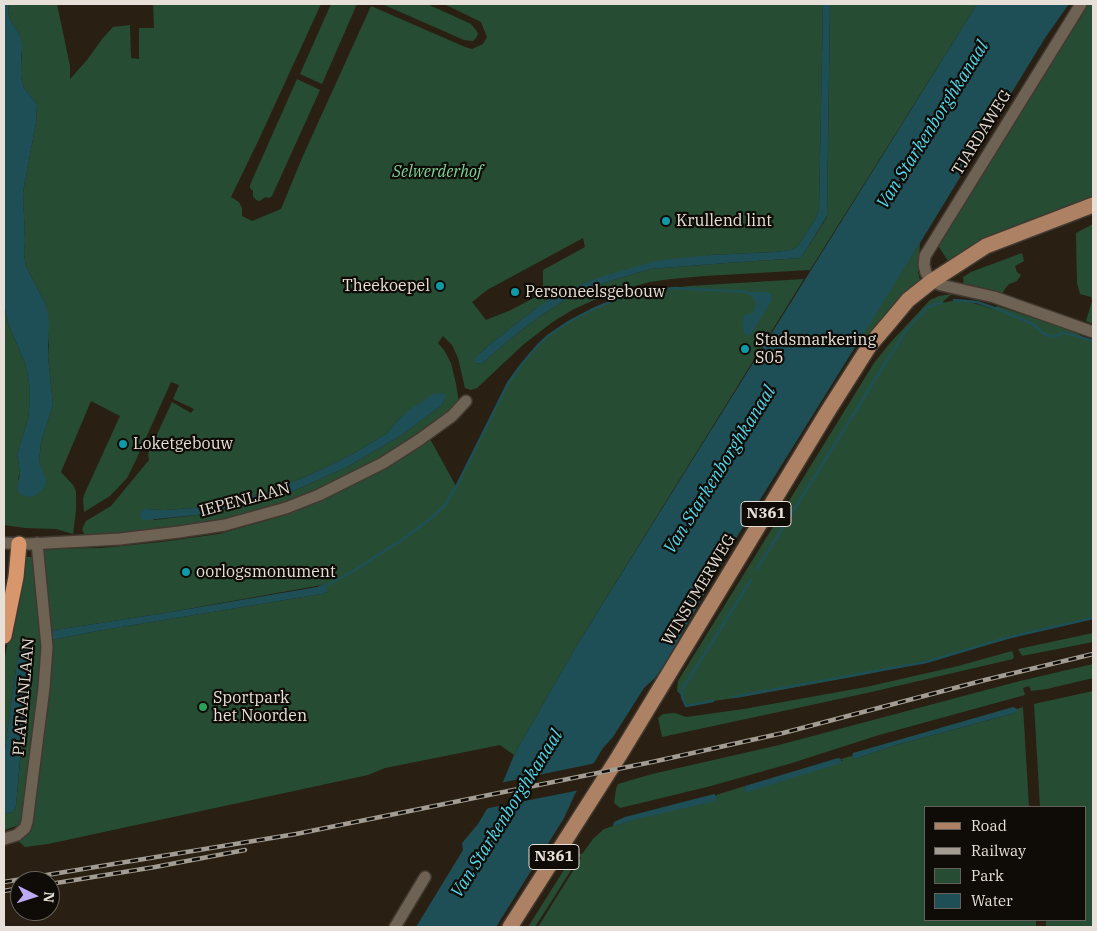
<!DOCTYPE html>
<style>
body{margin:0}
#map{position:relative;width:1097px;height:931px;overflow:hidden;background:#292013;font-family:"IBM Plex Serif",serif}
canvas{display:block}
.frame{position:absolute;inset:0;border:5px solid #e6e0d8;pointer-events:none}
.legend{position:absolute;left:924px;top:806px;width:162px;height:115px;box-sizing:border-box;background:#0f0b06;border:1px solid #65605a;margin:0;padding:6px 9px;list-style:none;font-size:15px;color:#e6e0d8}
.legend li{display:flex;align-items:center;gap:10px;height:25px}
.legend b{width:25px;border:1px solid #65605a}
.north{position:absolute;left:10px;top:871px;width:50px;height:50px;box-sizing:border-box;background:#0f0b06;border:1px solid #65605a;border-radius:50%;rotate:95deg;font-size:14px;font-weight:700;line-height:20px;text-align:center;color:#e6e0d8}
.north::after{content:'';display:block;margin:auto;width:18px;height:22px;background:#bcaaf6;clip-path:polygon(50% 0,100% 100%,50% 72%,0 100%)}
</style>
<div id="map">
<canvas width="1097" height="931"></canvas>
<div class="frame"></div>
<ul class="legend">
<li><b style="height:6px;background:#ad8163"></b>Road</li>
<li><b style="height:6px;background:#a39c92"></b>Railway</li>
<li><b style="height:14px;background:#264d33"></b>Park</li>
<li><b style="height:14px;background:#1e4f57"></b>Water</li>
</ul>
<div class="north">N</div>
</div>
<script>
const ctx = document.querySelector('canvas').getContext('2d');
ctx.lineJoin = 'round';
function fill(path, color) { ctx.fillStyle = color; ctx.fill(path, 'evenodd'); }
const toPath = rows => new Path2D(rows.map(r => 'M' + r).join(''));
function strokePath(path, color, width, dash) { ctx.strokeStyle = color; ctx.lineWidth = width; ctx.lineCap = dash ? 'butt' : 'round'; ctx.setLineDash(dash || []); ctx.stroke(path); }
function write(font, color, halo, rows, align = 'center') {
  ctx.font = font + ' "IBM Plex Serif",serif'; ctx.lineWidth = 4.5; ctx.setLineDash([]); ctx.textBaseline = 'middle'; ctx.strokeStyle = halo; ctx.fillStyle = color; for (const [text, x, y, turn = 0] of rows) {
    ctx.save(); ctx.translate(x, y); ctx.rotate((+turn || 0) * Math.PI / 180); ctx.textAlign = isNaN(turn) ? turn : align; if (halo) ctx.strokeText(text, 0, 0); ctx.fillText(text, 0, 0); ctx.restore();
  }
}
const green = toPath([
 [9,4,57,4,70,66,70,79,87,60,103,38,113,27,130,25,131,58,139,59,139,28,154,28,153,4,321,4,260,137,231,197,239,202,242,208,242,216,252,221,281,209,302,158,371,6,465,47,472,49,483,44,487,37,481,22,444,4,823,4,819,210,816,218,798,246,791,250,775,252,710,255,594,279,535,309,489,345,480,353,476,363,481,364,520,331,542,315,570,297,596,286,613,280,651,269,726,263,801,258,827,217,830,4,977,4,810,270,704,276,671,279,650,282,612,292,574,309,554,321,524,344,477,388,471,390,465,388,458,358,452,345,443,336,438,343,444,350,451,363,456,384,459,403,452,409,393,453,287,504,230,521,90,538,84,534,82,529,86,521,111,506,149,460,148,454,172,402,191,413,194,409,173,399,179,385,171,382,136,460,127,478,110,496,84,512,83,499,84,495,120,416,91,401,61,472,73,485,76,491,76,510,73,534,56,529,25,528,4,525,4,285,5,309,8,323,25,363,29,382,30,399,28,419,17,454,20,472,18,479,35,496,45,487,39,463,41,442,53,405,48,356,49,345,46,305,26,266,24,254,25,241,23,192,36,123,37,104,24,88,21,77,21,66,22,54,19,33,10,20,8,11],
 [583,238,585,247,543,270,543,293,511,310,486,320,472,302,487,290],
 [433,395,445,398,442,405,402,435,347,467,289,493,262,502,206,514,154,520,145,509,165,510,194,508,227,502,261,494,305,477,339,461,363,448,387,433,400,418],
 [331,4,357,4,322,84,300,74],
 [382,4,427,4,471,24,476,30,478,34,476,38,473,41,464,40],
 [1088,4,1093,4,1093,199,983,243,948,261,937,244,957,215],
 [297,79,320,90,272,196,269,198,265,197,260,201,256,200,253,196,253,191,250,188,250,185],
 [1093,224,1093,324,1086,321,1092,301,1091,297,1080,294,1077,283,1076,233],
 [920,243,918,272,920,280,892,308,871,337,852,350],
 [1022,253,1024,261,1015,266,1017,272,1021,275,1017,281,1009,284,1004,290,1001,296,964,285,963,277,971,272],
 [804,279,577,645,514,755,500,745,385,768,368,775,48,844,25,847,17,840,26,834,51,640,97,631,321,594,327,592,322,585,165,613,49,631,42,549,102,548,161,542,219,534,265,521,287,514,350,486,409,454,430,439,456,486,508,383,521,365,538,345,549,335,570,321,591,310,617,299,648,291,689,286],
 [952,294,941,303,958,300,973,303,993,309,997,306,1074,331,1084,338,1093,342,1093,618,1033,632,955,654,863,675,742,697,685,705,682,696,677,691,678,681,874,363,890,343,930,300,939,296],
 [23,557,34,557,44,648,23,824,4,830,4,812,7,813,13,812,16,806,28,674,30,644,19,647,4,756,4,662],
 [1093,633,1093,642,1022,656,1018,649],
 [1012,651,1014,656,1013,659,867,693,662,737,658,718,663,714,675,713,686,717,744,709,866,687,958,666],
 [1093,664,1093,678,1047,689,1031,691,1029,686,1023,688,1025,695,879,735,792,763,711,786,620,808,614,803,616,789,618,784,652,774,775,746,1020,681],
 [1093,691,1093,927,1046,927,1046,920,1086,920,1086,807,1040,807,1034,704],
 [1023,707,1029,807,926,807,926,920,1036,920,1036,927,538,927,581,858,580,856,535,927,528,927,574,854,582,854,593,839,604,829,613,826,616,826,636,819,717,796,716,795,745,786,744,788,842,761,841,759,851,756,852,757,855,759,896,745,1015,713,1017,711,1017,709]
]);
const water = toPath([
 [4,4,9,4,8,11,10,20,19,33,22,46,21,66,21,77,24,88,37,104,36,123,23,192,25,241,24,254,26,266,46,305,49,321,48,356,53,405,41,442,39,463,46,479,45,487,39,493,35,496,30,497,22,495,17,490,20,472,17,454,28,419,30,399,29,382,25,363,8,323,5,309,4,285],
 [823,4,830,4,827,216,801,258,726,263,651,269,613,280,596,286,570,297,542,315,520,331,481,364,476,363,474,359,489,345,535,309,554,297,594,279,655,261,710,255,775,252,791,250,798,246,816,218,819,210],
 [977,4,1069,4,1045,38,920,243,738,535,664,665,655,678,644,688,613,737,603,748,575,794,564,818,496,927,416,927,463,850,462,843,478,824,503,782,514,755,577,645],
 [747,292,768,292,771,295,772,300,749,337,744,332,743,327,743,319,745,315,753,313,756,304,753,297],
 [441,393,445,395,445,398,442,405,402,435,347,467,289,493,262,502,206,514,147,520,143,520,140,517,141,512,145,509,165,510,194,508,227,502,261,494,305,477,339,461,363,448,387,433,400,418,408,411,433,394],
 [322,585,325,586,327,592,321,594,97,631,51,640,49,631,165,613,317,587],
 [26,643,30,644,16,806,13,812,7,813,4,812,4,756,19,647,21,645],
 [1013,707,1017,709,1017,712,1015,713,896,745,855,759,852,757,853,753],
 [838,758,841,759,841,763,747,792,744,790,745,786],
 [714,794,717,797,715,801,637,819,616,826,613,826,614,822,625,817]
]);
const pier = toPath([
 [596,763,580,790,484,809,500,783]
]);
const stream = toPath([
 [954,300,977,302,1000,310,1033,324,1043,333,1050,336,1056,336,1063,333,1070,334,1093,341],
 [757,569,906,330,928,307,942,302],
 [322,588,355,570,403,539,430,519,445,505,456,487,508,383,521,365,538,345,549,335,570,321,591,310,617,299,648,291,675,288,747,292,750,294],
 [733,697,926,662,1006,638,1093,618],
 [713,701,686,706,682,697,682,690,751,580]
]);
const minor = toPath([
 [1081,4,925,256,924,265,926,273,932,281,941,285,994,297,1093,332],
 [4,543,29,544,120,539,179,532,225,525,286,508,319,495,383,463,419,440,452,416,466,401],
 [4,839,17,835,25,828,27,822,44,688,47,647,37,543],
 [395,927,425,877]
]);
const major = toPath([
 [510,927,619,756,828,411,870,345,888,324,908,300,932,281,986,246,1093,205]
]);
const highway = toPath([
 [4,636,16,577,19,544]
]);
const rail = toPath([
 [4,882,296,834,652,762,783,733,985,680,1093,654],
 [50,884,155,867,245,850],
 [4,891,20,888]
]);
const markers = [
 [666,221,5,"#0f9aa8"],
 [440,286,5,"#0f9aa8"],
 [515,292,5,"#0f9aa8"],
 [745,349,5,"#0f9aa8"],
 [123,444,5,"#0f9aa8"],
 [186,572,5,"#0f9aa8"],
 [203,707,5,"#2e9e5b"]
];
const shields = [
 [766,514,50],
 [554,857,50]
];
const shieldNames = [
 ["N361",766,514],
 ["N361",554,857]
];
const streetNames = [
 ["TJARDAWEG",982,133,-58],
 ["IEPENLAAN",245,500,-15],
 ["WINSUMERWEG",699,590,-59],
 ["PLATAANLAAN",24,697,-85]
];
const parkNames = [
 ["Selwerderhof",437,172]
];
const poiNames = [
 ["Krullend lint",676,221],
 ["Theekoepel",430,286,"right"],
 ["Personeelsgebouw",525,292],
 ["Stadsmarkering",755,340],
 ["S05",755,358],
 ["Loketgebouw",133,444],
 ["oorlogsmonument",196,572],
 ["Sportpark",213,698],
 ["het Noorden",213,716]
];
const waterNames = [
 ["Van Starkenborghkanaal",933,125,-58],
 ["Van Starkenborghkanaal",720,470,-58],
 ["Van Starkenborghkanaal",507,814,-58]
];
fill(green, '#264d33');
fill(water, '#1e4f57');
fill(pier, '#292013');
strokePath(stream, '#1e4f57', 2.5);
strokePath(minor, '#413930', 14);
strokePath(major, '#413930', 18);
strokePath(highway, '#413930', 18);
strokePath(minor, '#6d6253', 11);
strokePath(major, '#ad8163', 15);
strokePath(highway, '#d8966d', 15);
strokePath(rail, '#a39c92', 4.5);
strokePath(rail, '#0f0b06', 2.5, [8]);
for (const [x, y, r, color] of markers) { const dot = new Path2D(); dot.arc(x, y, r, 0, 2 * Math.PI); ctx.fillStyle = color; ctx.fill(dot); strokePath(dot, '#0f0b06', 2); }
for (const [x, y, w] of shields) { const box = new Path2D(); box.roundRect(x - w / 2, y - 12.5, w, 25, 4); ctx.fillStyle = '#0f0b06'; ctx.fill(box); strokePath(box, '#e6e0d8', 1); }
write('bold 15px', '#e6e0d8', null, shieldNames);
write('16px', '#e6e0d8', '#0f0b06', streetNames);
write('italic 16px', '#7ed69c', '#0f0b06', parkNames);
write('16px', '#e6e0d8', '#0f0b06', poiNames, 'left');
write('italic 18px', '#4fd7ec', '#0f0b06', waterNames);
</script>
